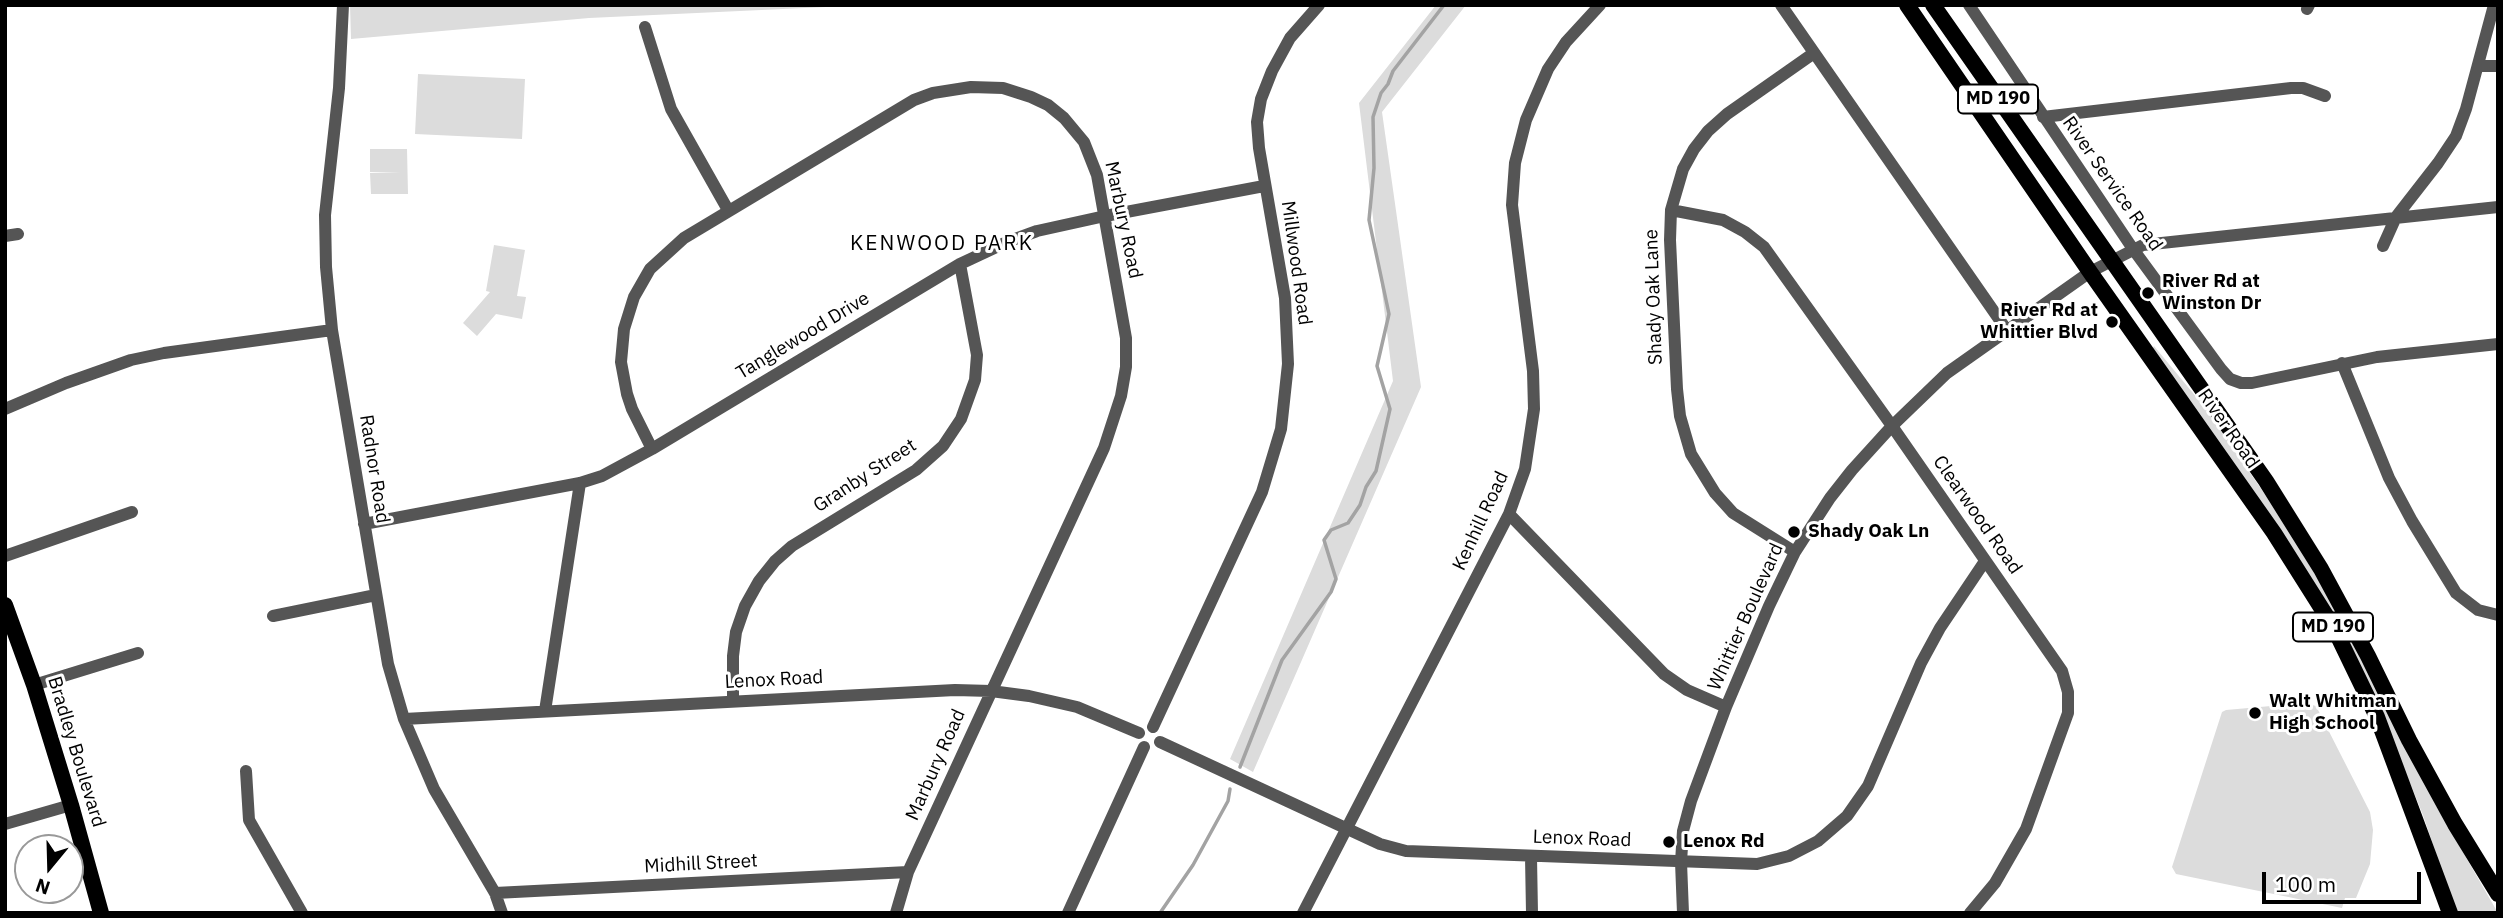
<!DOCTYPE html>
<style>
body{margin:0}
#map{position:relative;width:2503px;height:918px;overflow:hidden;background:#fff;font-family:"IBM Plex Sans",sans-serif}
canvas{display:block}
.frame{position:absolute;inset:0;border:7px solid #000;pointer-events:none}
.north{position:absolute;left:14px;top:834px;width:70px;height:70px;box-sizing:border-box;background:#fff;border:2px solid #999;border-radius:50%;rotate:199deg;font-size:19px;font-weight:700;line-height:28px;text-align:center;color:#000}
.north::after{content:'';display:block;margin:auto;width:24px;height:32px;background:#000;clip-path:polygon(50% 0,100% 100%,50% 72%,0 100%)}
.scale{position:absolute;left:2262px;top:872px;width:159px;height:32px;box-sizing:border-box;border:4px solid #000;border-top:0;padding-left:9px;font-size:21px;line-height:24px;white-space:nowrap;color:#000;-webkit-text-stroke:5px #fff;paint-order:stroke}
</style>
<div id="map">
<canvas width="2503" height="918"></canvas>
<div class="frame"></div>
<div class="north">N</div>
<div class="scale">100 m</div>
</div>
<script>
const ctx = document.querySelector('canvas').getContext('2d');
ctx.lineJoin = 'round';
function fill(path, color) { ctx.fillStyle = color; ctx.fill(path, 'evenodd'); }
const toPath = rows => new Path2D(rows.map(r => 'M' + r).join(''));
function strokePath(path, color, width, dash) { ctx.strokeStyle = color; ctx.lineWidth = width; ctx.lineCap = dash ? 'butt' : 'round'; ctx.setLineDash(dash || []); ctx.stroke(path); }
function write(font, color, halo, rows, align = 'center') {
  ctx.font = font + ' "IBM Plex Sans",sans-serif'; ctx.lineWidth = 6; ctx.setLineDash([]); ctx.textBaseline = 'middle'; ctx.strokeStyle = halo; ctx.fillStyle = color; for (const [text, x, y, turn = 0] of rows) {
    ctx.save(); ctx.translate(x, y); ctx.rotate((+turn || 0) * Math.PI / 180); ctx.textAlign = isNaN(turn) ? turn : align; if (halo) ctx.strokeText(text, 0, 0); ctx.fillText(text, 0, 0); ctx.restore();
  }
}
const green = toPath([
 [350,5,869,5,589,18,351,39],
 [1436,5,1466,5,1382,112,1421,387,1253,772,1230,759,1393,381,1359,103],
 [418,74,525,79,522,139,415,134],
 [370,149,407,149,408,194,371,194,370,173,401,172,370,172],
 [494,245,525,250,517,296,526,297,522,319,496,314,477,336,463,323,490,292,486,291],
 [2154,346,2202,404,2280,516,2347,628,2434,802,2498,913,2456,913,2423,815,2379,707,2153,348],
 [2305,703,2316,706,2370,812,2373,830,2370,864,2356,898,2345,898,2342,908,2176,874,2172,867,2222,712,2226,710]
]);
const stream = toPath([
 [1240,767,1282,660,1331,592,1336,579,1324,540,1331,530,1348,523,1360,505,1366,487,1376,471,1390,409,1377,366,1389,314,1369,220,1374,168,1373,117,1381,93,1388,84,1393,71,1444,5],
 [1160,913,1193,865,1228,801,1230,789]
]);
const minor = toPath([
 [343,5,339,88,325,215,326,267,332,330,388,664,404,719,434,789,495,893,502,913],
 [1781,5,2006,329],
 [1969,5,2133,249,2221,369,2230,379,2241,383,2252,383,2377,357,2498,344],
 [2307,9,2309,5],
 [645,27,671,109,728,210],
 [2479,66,2498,66],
 [2043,117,2291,88,2303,88,2325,96],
 [1671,210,1723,220,1745,232,1764,247,1892,426,2062,671,2068,692,2068,713,2026,829,1995,883,1970,913],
 [5,236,18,234],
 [2383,246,2396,217,2438,163,2456,136,2466,109,2494,5],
 [2342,363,2389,478,2412,521,2456,593,2478,610,2498,615],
 [5,409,66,383,131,360,164,353,332,330],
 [652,449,632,409,627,394,621,362,624,329,634,297,650,269,684,238,914,100,933,93,971,87,1003,88,1031,97,1048,105,1064,118,1084,142,1097,175,1126,338,1126,367,1121,396,1104,448,908,872,896,913],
 [1509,514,1664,674,1687,690,1726,707],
 [364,524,580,483,602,476,652,449,960,264,1007,242,1037,231,1105,216,1264,186],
 [1795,552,1733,513,1715,493,1691,454,1680,416,1677,389,1670,240,1671,210,1683,169,1694,149,1708,131,1727,114,1814,53],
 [5,556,132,512],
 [273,616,376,595],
 [34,685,138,653],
 [733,701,733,656,736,632,745,606,759,581,775,561,792,546,916,470,943,446,961,419,975,380,977,355,960,264],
 [545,711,580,483],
 [404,719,955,690,991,691,1029,696,1077,707,1139,733],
 [1153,727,1262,492,1281,429,1288,364,1285,298,1259,148,1257,122,1261,99,1272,71,1290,38,1319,5],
 [1160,742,1380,844,1406,851,1757,864,1789,856,1818,841,1847,816,1868,786,1921,663,1940,628,1985,561],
 [246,771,249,820,302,913],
 [5,824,71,805],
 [1531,857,1532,913],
 [495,893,908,872],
 [1068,913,1144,747],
 [1303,913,1509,514,1525,469,1534,409,1533,371,1512,205,1515,163,1526,120,1548,69,1566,42,1600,5],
 [1683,913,1681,862,1683,831,1691,801,1726,707,1769,606,1795,552,1830,498,1852,470,1892,426,1947,373,2090,272,2143,245,2498,207]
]);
const major = toPath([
 [1907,5,2090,272,2274,533,2334,628,2377,717,2450,913],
 [1933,5,2266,481,2321,569,2368,656,2409,740,2455,824,2498,894],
 [5,605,34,685,71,805,101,913]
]);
const markers = [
 [2148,293,7,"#000"],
 [2112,322,7,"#000"],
 [1794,532,7,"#000"],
 [2255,713,7,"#000"],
 [1669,842,7,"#000"]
];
const shields = [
 [1998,99,80],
 [2333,627,80]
];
const shieldNames = [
 ["MD 190",1998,99],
 ["MD 190",2333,627]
];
const streetNames = [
 ["River Service Road",2112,184,55],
 ["Marbury Road",1123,220,78],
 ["Millwood Road",1296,263,82],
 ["Shady Oak Lane",1654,297,-92],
 ["Tanglewood Drive",803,336,-31],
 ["River Road",2228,429,55],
 ["Radnor Road",374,469,81],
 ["Granby Street",865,476,-33],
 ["Clearwood Road",1977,515,55],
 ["Kenhill Road",1481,521,-65],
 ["Whittier Boulevard",1746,617,-66],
 ["Lenox Road",774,680,-3],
 ["Bradley Boulevard",76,752,73],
 ["Marbury Road",936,765,-66],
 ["Lenox Road",1582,839,2],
 ["Midhill Street",701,864,-3]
];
const poiNames = [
 ["River Rd at",2162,282],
 ["Winston Dr",2162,304],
 ["River Rd at",2098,311,"right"],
 ["Whittier Blvd",2098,333,"right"],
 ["Shady Oak Ln",1808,532],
 ["Walt Whitman",2269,702],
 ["High School",2269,724],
 ["Lenox Rd",1683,842]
];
const neighbourhoodNames = [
 ["KENWOOD PARK",942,244]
];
fill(green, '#dcdcdc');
strokePath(stream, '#a3a3a3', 3.5);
strokePath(minor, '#555', 12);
strokePath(major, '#000', 16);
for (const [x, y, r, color] of markers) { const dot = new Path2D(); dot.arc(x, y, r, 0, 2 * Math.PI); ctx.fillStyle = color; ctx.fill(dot); strokePath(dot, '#fff', 2.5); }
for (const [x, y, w] of shields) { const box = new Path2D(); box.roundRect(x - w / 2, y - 14.5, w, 29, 5); ctx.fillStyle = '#fff'; ctx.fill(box); strokePath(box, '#000', 2); }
write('bold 18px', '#000', null, shieldNames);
write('19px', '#000', '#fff', streetNames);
write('bold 19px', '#000', '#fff', poiNames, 'left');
ctx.letterSpacing = '2px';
write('21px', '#000', '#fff', neighbourhoodNames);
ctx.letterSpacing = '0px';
</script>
